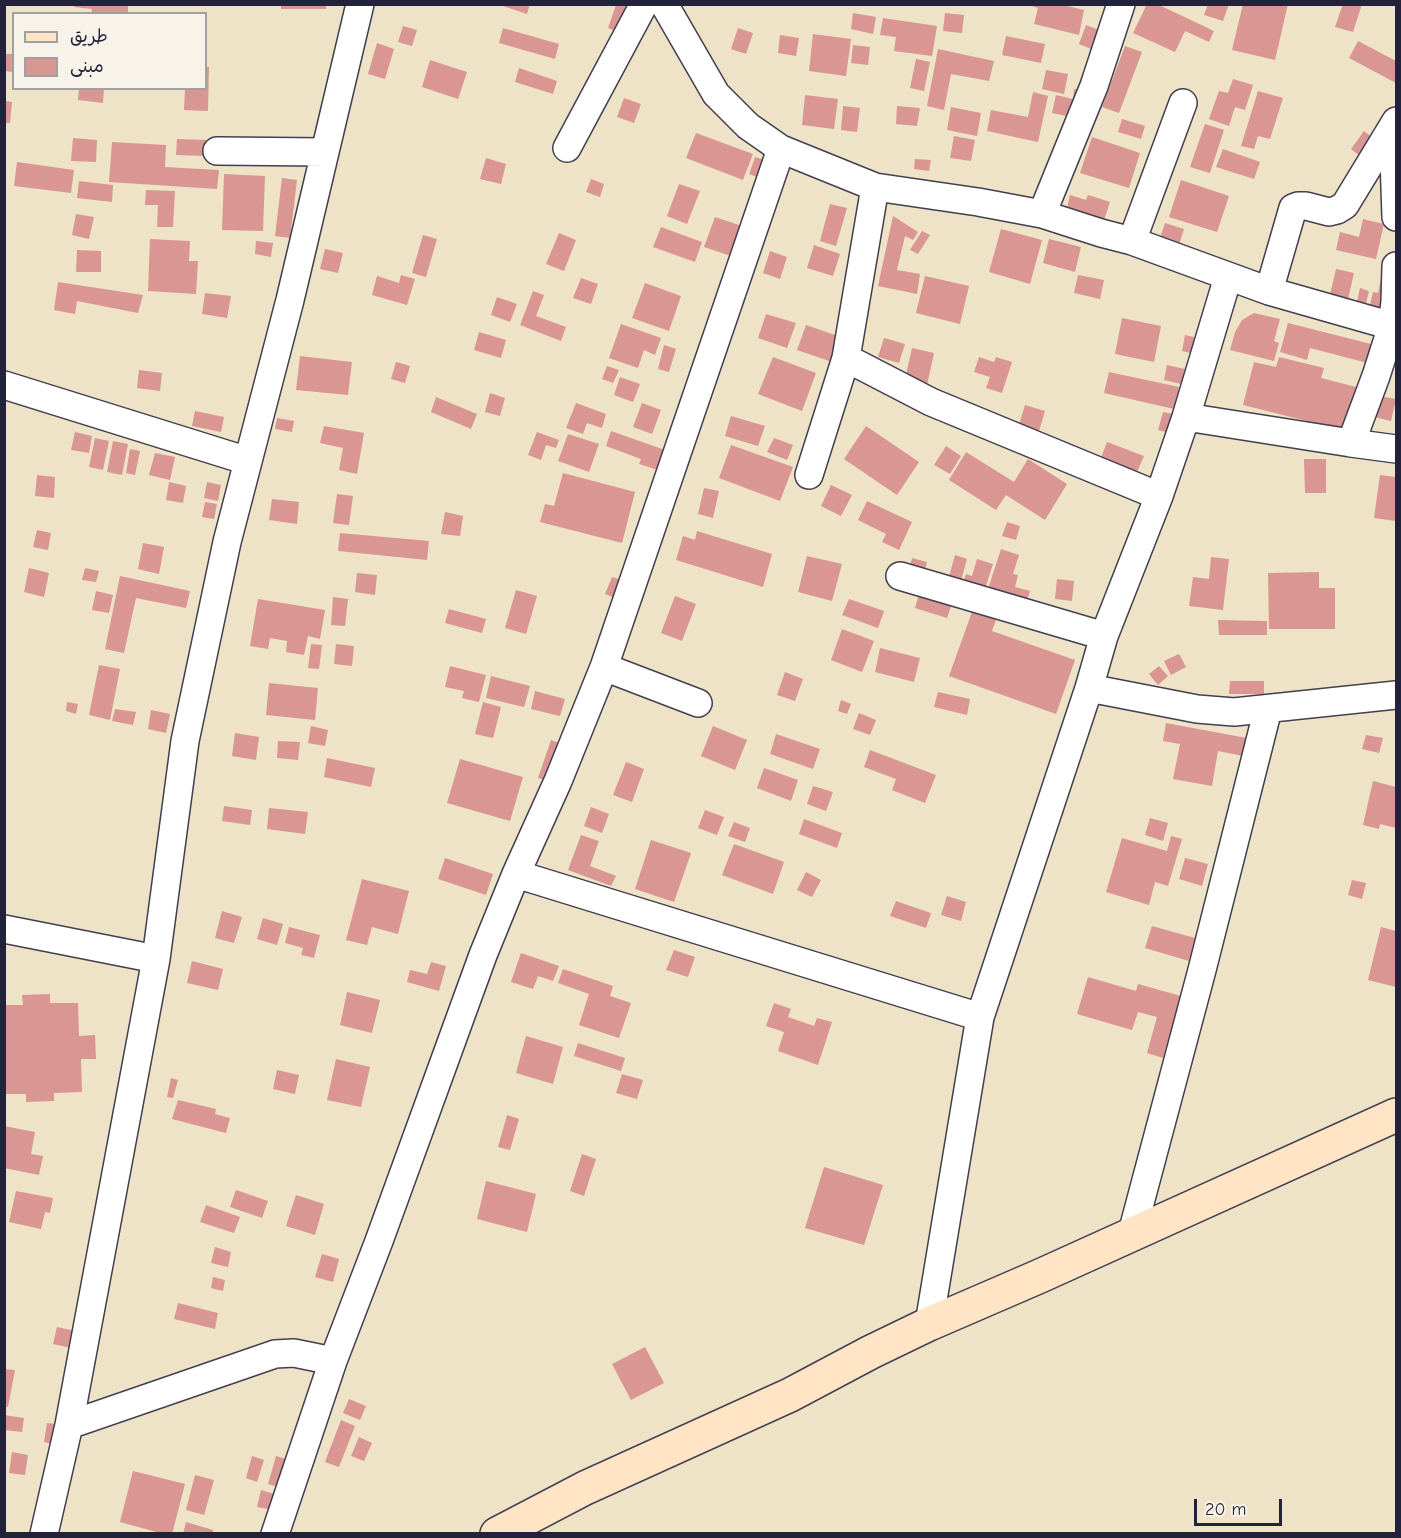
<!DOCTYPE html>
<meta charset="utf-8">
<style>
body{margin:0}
#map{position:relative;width:1401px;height:1538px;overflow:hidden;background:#eee3c6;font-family:"Comic Neue","Playpen Sans Arabic",sans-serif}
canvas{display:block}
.frame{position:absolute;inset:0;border:6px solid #22223b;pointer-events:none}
.legend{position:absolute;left:12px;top:12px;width:195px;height:78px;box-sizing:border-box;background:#f7f3e8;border:2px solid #a29fa3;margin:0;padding:8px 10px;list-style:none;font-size:18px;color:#22223b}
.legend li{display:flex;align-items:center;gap:12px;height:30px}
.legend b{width:30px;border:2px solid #a29fa3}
.scale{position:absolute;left:1194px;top:1499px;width:88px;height:27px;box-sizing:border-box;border:3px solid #22223b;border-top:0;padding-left:8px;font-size:18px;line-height:21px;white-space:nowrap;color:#22223b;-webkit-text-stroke:4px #f7f3e8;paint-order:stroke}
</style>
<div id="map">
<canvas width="1401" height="1538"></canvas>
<div class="frame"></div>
<ul class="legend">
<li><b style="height:8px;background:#ffe4c6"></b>طريق</li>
<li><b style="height:16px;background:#d99693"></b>مبنى</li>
</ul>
<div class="scale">20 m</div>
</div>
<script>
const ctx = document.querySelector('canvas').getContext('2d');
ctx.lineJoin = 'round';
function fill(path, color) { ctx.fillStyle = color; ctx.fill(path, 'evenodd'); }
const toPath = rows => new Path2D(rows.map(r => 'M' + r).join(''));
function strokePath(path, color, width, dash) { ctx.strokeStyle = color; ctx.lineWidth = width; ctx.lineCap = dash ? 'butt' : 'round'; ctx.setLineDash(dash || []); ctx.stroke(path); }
const building = toPath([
 [74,4,128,4,128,14,91,14,92,9,74,7],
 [281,4,326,4,326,9,281,9],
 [497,4,530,4,527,14],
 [1026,4,1059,4,1084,10,1079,35,1034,24,1038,8],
 [1147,4,1157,4,1214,31,1209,42,1185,31,1175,52,1133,33],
 [1208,4,1229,4,1223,21,1204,15],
 [1243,4,1288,4,1275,60,1232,50],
 [1343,4,1362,4,1353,32,1335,27],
 [616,5,627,5,633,7,623,34,608,28],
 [853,13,876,17,873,34,851,29],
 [945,13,964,15,962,33,943,31],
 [883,18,937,26,932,56,894,51,896,37,880,35],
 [1086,25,1104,32,1096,51,1079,44],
 [403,26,417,30,412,46,398,42],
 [503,28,559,44,555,59,499,43],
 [738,28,753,33,746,54,731,49],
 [813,34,851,39,846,76,809,71],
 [780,35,799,38,796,56,778,53],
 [1006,36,1045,44,1041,63,1002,55],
 [1358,41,1396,61,1396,83,1349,58],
 [377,43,394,49,385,79,368,74],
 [853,45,870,47,868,65,851,63],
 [1125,46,1142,52,1119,113,1102,107],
 [938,49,994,61,989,81,951,74,944,110,927,106],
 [4,54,14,54,14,72,4,71],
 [916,59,930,62,924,91,910,88],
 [430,60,467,72,458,99,422,87],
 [206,67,209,67,208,111,184,110,185,88,206,88],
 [519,68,557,81,553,94,515,82],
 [1046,70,1068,74,1064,94,1042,89],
 [1233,79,1253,85,1245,110,1235,107,1229,126,1209,119,1219,91,1228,93],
 [79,88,104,88,103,103,78,100],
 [1074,89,1087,92,1081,119,1052,113,1056,95,1073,99],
 [1258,91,1283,98,1270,139,1258,136,1254,149,1241,146],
 [1033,92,1048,96,1038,142,987,131,991,110,1028,117],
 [805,95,838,99,834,129,802,125],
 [624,98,641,104,634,123,617,117],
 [5,101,12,102,10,123,5,123],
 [843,106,860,108,857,132,841,130],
 [897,106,920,108,917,126,896,124],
 [951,107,981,113,977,136,947,130],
 [1122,119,1145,126,1141,139,1118,132],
 [1205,124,1224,130,1210,173,1190,167],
 [1364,131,1378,142,1365,160,1351,149],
 [696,133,753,154,743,180,686,158],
 [954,136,975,140,971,161,950,158],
 [1092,137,1140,153,1129,188,1080,173],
 [73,138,97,140,96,162,71,161],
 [177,139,206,140,206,156,176,155],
 [112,142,166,145,165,167,219,170,217,189,109,182],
 [1223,149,1260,162,1254,179,1216,167],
 [755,157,774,163,768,181,749,174],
 [486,158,506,164,501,184,480,179],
 [915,159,931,160,929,171,914,169],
 [17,162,74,170,71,193,14,186],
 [224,174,265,176,263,231,222,230],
 [282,178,297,180,290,238,275,236],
 [591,179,604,184,600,197,586,192],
 [1181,180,1229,196,1217,232,1169,217],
 [79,181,113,185,112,202,77,198],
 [679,184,700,191,687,224,667,216],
 [146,190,175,191,173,227,157,227,158,205,145,205],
 [1070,195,1086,200,1088,195,1110,202,1104,220,1067,209],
 [830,204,847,208,836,246,820,241],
 [76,214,94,217,89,239,72,235],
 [893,216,918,232,913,240,905,236,897,270,920,274,917,294,878,286],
 [715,217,748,228,737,258,704,247],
 [1363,219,1384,224,1376,259,1336,250,1340,232,1359,237],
 [1165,223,1184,229,1177,251,1158,244],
 [661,227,702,242,695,262,653,247],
 [1001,229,1042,240,1030,284,989,272],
 [922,231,930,235,918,254,910,250],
 [559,233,576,240,564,271,546,264],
 [423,235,437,239,426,277,412,273],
 [150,239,190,241,189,261,198,261,196,294,148,291],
 [1049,239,1081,247,1075,272,1043,263],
 [256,241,273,243,271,257,255,254],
 [814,245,840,254,833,276,807,268],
 [325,249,343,253,338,273,320,269],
 [77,250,101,251,101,272,76,272],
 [770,251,787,257,780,279,763,273],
 [1336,269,1354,273,1347,304,1329,299],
 [401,275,415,279,407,305,372,295,377,276,399,283],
 [1078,275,1104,280,1100,299,1074,293],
 [925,276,969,286,960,324,916,313],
 [581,278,598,284,591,304,573,298],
 [1381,279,1395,283,1388,313,1369,309,1373,292,1378,293],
 [58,282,143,295,138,313,77,301,75,314,54,310],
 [645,283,681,296,669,331,632,318],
 [1360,288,1369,291,1365,308,1356,306],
 [533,291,544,295,536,316,566,327,561,341,520,325],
 [205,293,231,296,227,318,202,314],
 [497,297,517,304,510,322,491,315],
 [1254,313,1280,319,1274,341,1279,343,1274,361,1230,350,1235,332,1242,320],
 [766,314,796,323,787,348,758,338],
 [1122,318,1161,326,1154,362,1115,354],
 [1288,323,1375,345,1371,364,1310,348,1307,360,1280,352],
 [621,324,661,338,655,355,644,350,638,368,609,358],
 [806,325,841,337,832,362,797,350],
 [479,332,506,340,501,358,474,350],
 [1185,335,1198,338,1195,354,1182,351],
 [884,338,905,344,899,363,878,357],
 [664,345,676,349,669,372,658,369],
 [912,348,934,353,927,385,905,379],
 [300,356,352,362,348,395,296,390],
 [773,357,816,373,802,411,758,394],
 [979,357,994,362,996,357,1012,362,1002,393,986,388,990,377,974,372],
 [1279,357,1324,368,1321,378,1364,389,1343,430,1243,405,1254,362,1276,367],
 [396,362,410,366,405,383,391,379],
 [1167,365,1185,369,1181,384,1164,380],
 [607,366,619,370,613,383,602,379],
 [139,370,162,373,160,391,137,388],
 [1109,372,1179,387,1174,409,1104,393],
 [620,377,640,384,633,402,614,395],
 [490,393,505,398,500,416,485,412],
 [1379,396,1396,399,1391,421,1374,417],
 [436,397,477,414,471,429,431,412],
 [576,403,606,414,602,428,587,423,583,434,566,428],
 [642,403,661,410,652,434,633,427],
 [1025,405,1045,411,1039,431,1019,425],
 [195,411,224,417,221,432,192,426],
 [1163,412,1173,414,1169,433,1158,430],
 [731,416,765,426,758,446,725,436],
 [277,418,294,421,292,432,275,429],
 [324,426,364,433,357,474,339,470,343,448,320,443],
 [866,426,919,462,897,495,844,459],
 [611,431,665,450,658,470,639,464,641,459,606,446],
 [75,432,92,436,89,453,71,450],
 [537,432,559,440,556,448,546,445,541,460,528,455],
 [568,434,599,444,589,472,558,461],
 [95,438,109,441,103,470,89,467],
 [774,438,793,445,787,460,767,452],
 [113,441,128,444,122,475,107,472],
 [1107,442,1144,456,1137,472,1101,458],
 [731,445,793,467,780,501,719,478],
 [946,446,961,456,950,474,934,465],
 [130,449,140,451,135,475,126,473],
 [966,452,1014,482,1028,459,1067,484,1045,520,1006,495,996,510,949,480],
 [155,453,175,457,170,480,149,475],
 [1304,459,1326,459,1326,493,1305,493],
 [563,473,635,492,622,543,540,522,545,504,554,506],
 [37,475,55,477,54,498,35,496],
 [1380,475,1396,477,1396,521,1374,518],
 [169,482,186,486,183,503,166,500],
 [207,482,221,485,218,501,204,498],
 [831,485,852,495,841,516,821,506],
 [704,488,719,491,713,518,698,514],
 [337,494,353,496,349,525,333,523],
 [272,499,299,502,297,524,269,520],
 [867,501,912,522,899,550,882,542,886,534,858,520],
 [205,502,217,504,214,519,202,517],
 [445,512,463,516,460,536,441,534],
 [1007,522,1020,526,1016,540,1002,536],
 [37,530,51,533,48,550,33,547],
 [697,531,772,554,763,587,676,560,683,536,695,540],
 [340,533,429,541,427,560,338,551],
 [143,543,164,547,159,574,138,569],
 [1001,549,1019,555,1013,574,1018,575,1015,587,1030,591,1026,604,987,592],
 [955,555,967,559,960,584,948,580],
 [807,556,842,564,832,601,798,592],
 [1211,557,1229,559,1223,610,1189,606,1193,577,1209,579],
 [912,558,927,562,924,575,909,570],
 [977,559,993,564,984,592,962,585,966,574,972,576],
 [29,568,49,573,44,597,24,592],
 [85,568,99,571,96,582,82,580],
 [1319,572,1319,588,1335,588,1335,629,1269,629,1268,573],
 [357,573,377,575,375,595,355,592],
 [120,576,190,591,186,608,136,598,124,653,105,649],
 [612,577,625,581,618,599,605,594],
 [1057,579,1074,581,1072,601,1055,599],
 [516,590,537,596,526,634,505,628],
 [96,591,113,595,109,613,92,610],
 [920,591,953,601,947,618,915,608],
 [675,596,696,604,682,641,661,633],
 [333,597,348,599,345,626,331,625],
 [258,599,325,610,320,639,308,636,304,655,286,652,287,641,270,638,268,649,250,646],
 [849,599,884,611,878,628,842,615],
 [449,609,486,619,482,633,445,623],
 [973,609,997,617,992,631,1075,660,1056,714,949,676],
 [1218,620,1267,621,1267,635,1219,635],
 [842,629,874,641,862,672,831,660],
 [311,644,322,645,319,669,308,668],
 [336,644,354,646,352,666,334,664],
 [880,648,920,658,914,682,875,672],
 [1179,654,1186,667,1171,675,1164,661],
 [99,665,120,669,110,720,89,715],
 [450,666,486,675,479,702,462,698,464,691,445,687],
 [1159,666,1168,676,1158,685,1149,674],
 [785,672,803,679,795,701,777,695],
 [491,676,530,686,524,707,486,698],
 [1230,681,1264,681,1264,694,1229,694],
 [269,683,318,688,315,720,266,715],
 [535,691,565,699,560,716,531,709],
 [938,692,970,699,967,715,934,707],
 [841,700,851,704,847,714,838,711],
 [67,702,78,704,76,714,66,711],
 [483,702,501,707,493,738,475,734],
 [115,709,136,712,133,725,112,721],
 [151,710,170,714,166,733,148,729],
 [859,713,876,720,870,735,853,729],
 [1166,723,1252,739,1248,757,1218,751,1212,786,1173,779,1180,744,1163,741],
 [311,726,328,730,325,746,308,743],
 [713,726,747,740,735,770,701,756],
 [235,733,259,737,256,760,232,756],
 [776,734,820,749,813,769,770,754],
 [1366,735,1383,738,1379,753,1362,749],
 [551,740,566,745,554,783,538,778],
 [278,741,300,742,298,760,277,758],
 [870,750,936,775,925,803,892,790,896,779,864,767],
 [327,758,375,768,371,787,324,777],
 [460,759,523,777,510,821,447,803],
 [626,762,644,769,632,802,613,795],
 [764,768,798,780,791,801,757,788],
 [1373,781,1396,787,1396,828,1380,824,1379,829,1363,825],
 [813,786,833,792,826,811,807,804],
 [224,806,252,810,250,825,222,821],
 [591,807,609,814,602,833,584,826],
 [269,808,308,812,305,834,267,829],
 [705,810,724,817,717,835,698,828],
 [1150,818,1168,823,1163,841,1145,835],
 [804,819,842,833,837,848,799,834],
 [734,822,750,828,745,842,728,836],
 [581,835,599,841,590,866,616,876,611,886,568,870],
 [1171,836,1182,839,1168,886,1155,882,1149,905,1106,892,1122,838,1167,851],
 [651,840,691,853,674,902,635,889],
 [734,844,784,862,773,894,722,875],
 [445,858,493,874,486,895,438,879],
 [1185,858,1208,864,1202,886,1179,879],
 [806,872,821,880,812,897,797,890],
 [362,879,409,891,398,934,372,927,367,945,346,940],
 [1352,880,1366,883,1362,899,1348,895],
 [947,896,966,902,961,921,941,915],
 [896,901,931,913,926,928,890,916],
 [222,911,242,917,234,943,215,938],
 [263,918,283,924,277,945,257,939],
 [1152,926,1195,938,1189,961,1145,948],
 [289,927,320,935,314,958,301,955,303,948,285,943],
 [1381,927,1396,931,1396,987,1368,980],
 [674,950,695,957,688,977,666,970],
 [521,953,559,966,553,981,538,976,533,989,511,982],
 [192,961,223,969,218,990,187,983],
 [431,962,446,966,439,991,407,982,410,970,427,974],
 [563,969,613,986,610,996,631,1003,619,1038,579,1025,589,994,558,983],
 [1088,977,1136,991,1138,984,1181,996,1163,1058,1147,1053,1157,1017,1138,1012,1132,1030,1077,1014],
 [347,992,380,1000,372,1033,340,1025],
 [50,994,50,1003,78,1003,79,1036,95,1035,96,1059,81,1059,82,1092,54,1093,54,1101,26,1102,26,1094,4,1094,4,1005,23,1005,22,995],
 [774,1003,791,1009,788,1017,814,1026,817,1018,832,1022,818,1065,778,1051,784,1032,766,1026],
 [526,1036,563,1047,553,1084,516,1073],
 [578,1043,625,1058,621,1071,574,1056],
 [336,1059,370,1067,361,1107,327,1100],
 [277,1070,299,1075,295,1094,273,1089],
 [622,1074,643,1080,637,1099,616,1093],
 [171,1078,178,1080,173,1098,167,1097],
 [178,1100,216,1109,215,1114,230,1118,226,1133,172,1119],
 [507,1115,519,1119,510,1150,498,1147],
 [4,1126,35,1132,31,1154,43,1156,39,1175,4,1168],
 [582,1154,596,1159,584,1196,570,1191],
 [824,1167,883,1185,864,1245,805,1228],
 [486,1181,536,1194,527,1232,477,1219],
 [236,1190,268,1201,262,1218,230,1207],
 [16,1191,53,1198,50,1213,45,1212,41,1229,9,1222],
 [296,1195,324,1204,315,1235,286,1226],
 [206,1205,240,1217,234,1233,200,1222],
 [215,1247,231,1252,228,1267,211,1263],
 [322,1254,339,1259,333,1282,315,1277],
 [213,1277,225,1280,223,1291,211,1288],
 [178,1303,218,1313,215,1329,174,1319],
 [57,1327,75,1331,71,1348,53,1344],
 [645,1347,664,1383,631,1400,612,1364],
 [4,1369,15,1370,8,1407,4,1406],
 [349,1399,366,1406,360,1420,343,1413],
 [4,1415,24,1418,22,1432,4,1430],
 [341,1420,355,1426,339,1467,325,1462],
 [47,1423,56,1424,53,1444,44,1442],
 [359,1437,372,1443,364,1461,351,1456],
 [12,1452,28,1455,25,1475,9,1473],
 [252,1456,264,1460,257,1482,246,1478],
 [276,1456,293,1461,286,1489,268,1484],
 [133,1471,185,1484,172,1534,164,1534,120,1522],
 [195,1475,214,1480,204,1515,186,1510],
 [261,1490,277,1495,273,1510,257,1507],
 [186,1522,213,1530,212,1534,183,1534]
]);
const street = toPath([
 [664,4,716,94,748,126,781,149,875,187,978,202,1042,214,1101,233,1132,241,1269,291,1392,326],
 [1393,129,1396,217],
 [567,148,644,4],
 [217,151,325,152],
 [875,187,846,358,931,402,1159,496],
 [1042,214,1094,86,1121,4],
 [1132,241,1183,103],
 [1269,291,1293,208,1298,206,1306,206,1329,212,1337,210,1345,205,1396,121],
 [4,385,248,461],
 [1186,417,1351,443,1396,449],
 [1351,443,1376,376,1392,326,1395,302,1396,266],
 [809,475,846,358],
 [900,576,1104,636],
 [604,667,698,703],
 [1089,688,1197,709,1234,712,1396,695],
 [516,874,980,1017],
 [4,929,156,959],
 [1132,1233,1202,970,1268,709],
 [929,1324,980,1017,1089,688,1104,636,1159,496,1186,417,1228,277],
 [69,1425,275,1354,294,1353,333,1361,379,1241,483,955,516,874,558,781,604,667,781,149],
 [44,1534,69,1425,156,959,185,741,227,542,290,300,360,4],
 [275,1534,333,1361]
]);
const secondary = toPath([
 [497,1534,585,1488,790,1395,871,1352,929,1324,1040,1276,1396,1115]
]);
fill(building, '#d99693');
strokePath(street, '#413f50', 30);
strokePath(secondary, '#413f50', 36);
strokePath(street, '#fff', 27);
strokePath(secondary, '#ffe4c6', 33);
</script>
